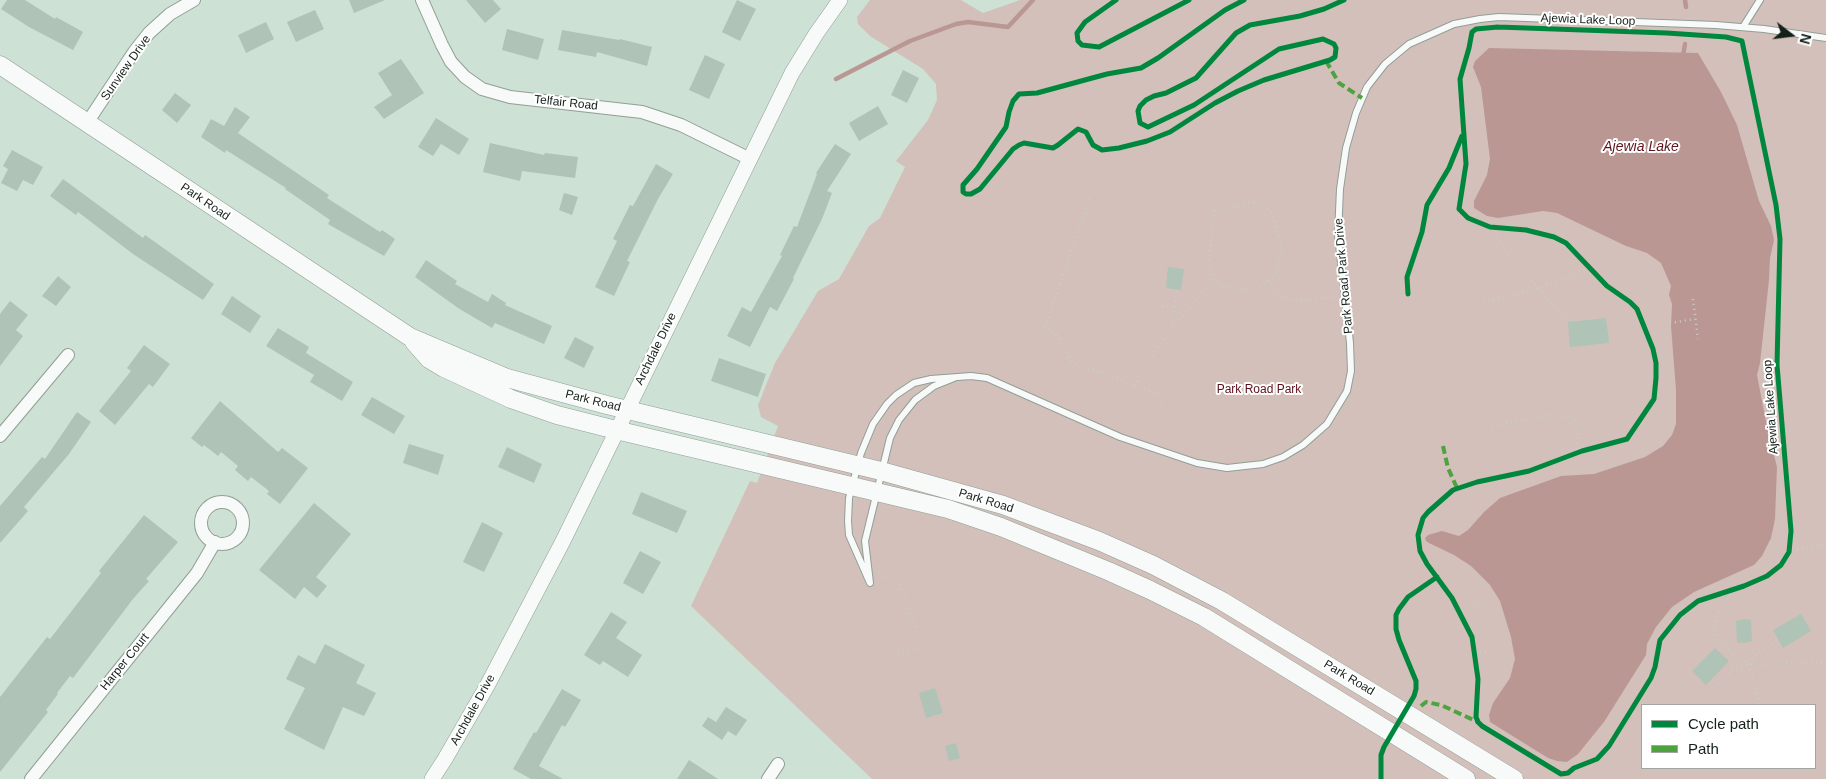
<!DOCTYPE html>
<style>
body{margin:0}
#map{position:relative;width:1826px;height:779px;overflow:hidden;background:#cee1d5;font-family:Arial,sans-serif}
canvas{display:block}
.legend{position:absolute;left:1641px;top:704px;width:175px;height:65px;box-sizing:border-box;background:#fff;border:1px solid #a1a6a3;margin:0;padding:6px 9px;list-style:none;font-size:15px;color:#142119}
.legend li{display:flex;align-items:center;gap:10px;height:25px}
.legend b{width:25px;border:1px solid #a1a6a3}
.north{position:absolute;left:1766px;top:10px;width:50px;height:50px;-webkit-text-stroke:4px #fff;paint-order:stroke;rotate:105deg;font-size:14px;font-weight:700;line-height:20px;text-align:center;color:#142119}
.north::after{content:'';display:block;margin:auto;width:18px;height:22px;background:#142119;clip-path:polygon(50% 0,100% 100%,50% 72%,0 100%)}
</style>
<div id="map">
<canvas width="1826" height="779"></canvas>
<ul class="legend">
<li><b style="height:6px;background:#00873e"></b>Cycle path</li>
<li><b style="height:6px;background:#4ea240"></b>Path</li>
</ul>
<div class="north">N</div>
</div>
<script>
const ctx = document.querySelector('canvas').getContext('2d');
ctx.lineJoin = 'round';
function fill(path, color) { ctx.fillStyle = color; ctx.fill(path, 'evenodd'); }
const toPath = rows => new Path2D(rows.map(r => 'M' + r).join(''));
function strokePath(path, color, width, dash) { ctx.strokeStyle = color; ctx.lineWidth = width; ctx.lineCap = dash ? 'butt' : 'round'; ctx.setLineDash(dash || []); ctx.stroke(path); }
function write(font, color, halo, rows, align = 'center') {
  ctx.font = font + ' Arial,sans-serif'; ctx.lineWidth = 4; ctx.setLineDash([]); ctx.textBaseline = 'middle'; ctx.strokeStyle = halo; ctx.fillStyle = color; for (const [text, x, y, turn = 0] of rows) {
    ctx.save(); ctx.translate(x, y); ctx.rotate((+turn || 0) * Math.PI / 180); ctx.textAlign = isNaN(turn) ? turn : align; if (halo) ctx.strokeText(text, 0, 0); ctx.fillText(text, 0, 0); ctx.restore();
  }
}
const green = toPath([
 [870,0,961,0,983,13,1020,0,1826,0,1826,779,872,779,691,606,750,481,757,483,778,426,761,417,758,405,775,363,818,291,839,279,869,226,880,218,905,167,896,161,928,120,937,100,936,84,923,69,870,36,858,24,857,17],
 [1642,705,1815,705,1815,768,1642,768]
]);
const water = toPath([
 [1489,48,1698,53,1721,92,1737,125,1759,201,1771,226,1774,240,1770,258,1769,280,1760,363,1757,375,1767,427,1777,467,1775,519,1771,538,1762,556,1754,565,1694,592,1672,607,1656,627,1647,644,1646,655,1604,722,1578,754,1567,762,1557,761,1548,758,1490,722,1489,715,1493,703,1510,678,1515,659,1511,637,1500,601,1490,585,1471,566,1454,555,1429,543,1426,541,1425,538,1428,535,1442,531,1459,536,1468,530,1484,512,1500,498,1561,476,1594,474,1645,457,1663,446,1672,435,1676,424,1676,390,1671,326,1672,304,1669,295,1671,286,1661,263,1647,253,1626,246,1557,213,1543,211,1498,218,1487,216,1474,208,1474,201,1487,175,1490,159,1481,87,1473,67,1475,61]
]);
const stream = toPath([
 [1685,0,1686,7],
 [1683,56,1685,44],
 [836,79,910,41,956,24,968,22,1008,27,1033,0]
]);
const building = toPath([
 [7,0,25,0,55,19,56,17,83,32,73,50,29,27,1,9],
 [349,0,385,0,354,13],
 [466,0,493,0,501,9,485,23],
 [737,0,756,9,740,41,722,32],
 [315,10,324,29,296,42,287,22],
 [266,22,274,39,246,53,238,35],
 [507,29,544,39,538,60,502,50],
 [562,30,619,40,620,39,652,47,647,66,597,52,596,57,558,50],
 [705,55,725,64,709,99,689,90],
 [401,59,424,93,384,119,374,107,392,95,378,73],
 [903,70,919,78,907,103,891,95],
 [175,93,191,105,177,123,162,110],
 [878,106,888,124,859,141,849,123],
 [235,107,250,117,238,133,329,195,327,198,380,232,382,230,395,239,384,256,328,224,330,220,285,189,286,188,226,150,225,153,201,137,211,119,224,126],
 [436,118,469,139,459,155,441,144,433,156,418,147],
 [490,143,544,155,545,153,578,157,575,178,522,171,520,181,483,172],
 [835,144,851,154,827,191,832,193,822,219,793,278,794,279,777,311,770,307,750,347,727,336,742,307,751,312,782,256,780,255,794,226,797,227,817,174,816,173],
 [12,150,43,167,33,185,23,180,17,191,1,183,8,169,3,166],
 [656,164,673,174,658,199,627,261,630,262,614,296,595,287,617,241,613,239,630,205,633,206],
 [63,179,143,238,145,235,214,284,203,300,133,254,78,212,76,215,50,196],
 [564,193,578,197,572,215,559,210],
 [426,260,457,281,455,284,488,302,492,294,506,303,505,305,552,326,544,344,495,323,492,328,458,308,415,277],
 [1168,267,1184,269,1181,290,1166,288],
 [58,276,71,287,56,306,42,296],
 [232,296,261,316,250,333,221,314],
 [10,301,28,315,16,330,23,336,0,366,0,314],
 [1606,318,1609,343,1570,347,1568,322],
 [278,328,309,347,306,353,353,382,342,401,310,382,314,375,266,346],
 [575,337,594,347,584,368,564,358],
 [144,345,170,364,153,387,149,384,115,425,99,411,131,371,127,368],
 [719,358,766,374,758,397,711,381],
 [372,397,405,416,394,434,361,415],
 [220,401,278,452,282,448,308,468,280,504,267,494,269,491,251,477,248,481,235,470,238,466,221,452,218,456,204,445,202,447,191,438],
 [77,412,91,422,69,454,24,507,28,511,0,543,0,506,42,457,45,459],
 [409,444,444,455,438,475,403,463],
 [507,447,542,464,534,483,498,467],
 [641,492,687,511,677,533,632,514],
 [314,503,351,534,316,577,327,586,317,598,304,587,295,599,259,570],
 [144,515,178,542,146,579,149,581,133,599,73,678,70,676,57,693,58,694,46,710,48,712,0,772,0,697,47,637,50,639,101,573,99,571],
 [482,522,503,533,484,572,463,562],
 [640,551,661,562,643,594,623,583],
 [611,612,627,622,616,638,642,655,628,677,603,661,600,665,584,655],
 [1801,614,1811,631,1783,648,1773,630],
 [1743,619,1751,620,1752,641,1744,643,1737,642,1736,621],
 [325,644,365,665,356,683,376,693,364,716,343,707,324,750,284,729,305,688,286,679,298,655,315,664],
 [1715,648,1729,661,1706,685,1692,671],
 [935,688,943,713,926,718,919,693],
 [562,689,581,700,565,727,562,725,539,766,563,779,531,779,513,769,534,732,536,733],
 [726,707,747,720,736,736,728,731,722,740,702,726,708,717,716,722],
 [956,743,960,758,949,761,945,746],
 [689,760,718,779,677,779]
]);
const path = toPath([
 [1254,202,1263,205,1271,213,1275,220,1281,244,1278,272,1277,275,1254,291,1224,287,1213,278,1210,268,1209,257,1215,210,1254,202],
 [1494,228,1499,242,1509,255,1566,319],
 [1269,281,1279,295,1290,300,1298,301,1336,297],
 [1693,299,1698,339],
 [1483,300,1504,298,1540,288,1589,268],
 [1162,307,1175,305],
 [1670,323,1695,319],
 [1044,326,1057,335,1072,362,1079,368,1091,369,1163,396],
 [1045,327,1090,197],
 [1172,327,1177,290],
 [1135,386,1140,373,1171,330,1213,278],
 [1160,406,1165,390],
 [1491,425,1512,423,1546,416,1557,415,1572,418,1576,421,1579,426,1579,434,1575,454],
 [1792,550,1826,545],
 [879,572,882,576,900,584,920,641],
 [1732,590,1716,618,1713,628,1714,632,1719,642,1749,665,1760,705],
 [1460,612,1482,602],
 [1475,653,1492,651],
 [898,654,922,647],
 [1750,664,1757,654,1778,639],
 [1704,705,1711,693,1723,680,1732,670,1740,666,1811,662,1826,663]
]);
const service = toPath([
 [1743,27,1760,0],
 [954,378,934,386,915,400,899,420,890,438,865,541,870,583,849,535,848,521,849,498,861,453,873,424,887,404,896,395,914,383,931,379,971,376,987,378,1120,437,1197,463,1227,468,1263,464,1283,457,1303,445,1327,424,1347,391,1351,371,1350,343,1338,235,1340,189,1346,148,1356,113,1367,87,1385,64,1409,44,1454,24,1480,19,1499,17,1716,25,1764,29,1826,38]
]);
const minor = toPath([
 [422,0,442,45,451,62,465,77,482,89,510,97,642,112,681,125,750,159],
 [87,123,134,52,149,33,170,14,194,0],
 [0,436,68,355],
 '201 523a21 21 0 1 1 42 0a21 21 0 1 1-42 0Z',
 [31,779,197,573,215,542],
 [768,779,778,764]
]);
const tertiary = toPath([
 [432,779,445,759,487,686,563,541,792,73,816,34,840,0]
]);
const secondary = toPath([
 [0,65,410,337,507,378,607,405,881,471,1003,505,1099,541,1153,565,1222,601,1514,779],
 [414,342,429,359,444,368,511,399,557,415,616,430,948,509,1001,527,1108,571,1150,590,1204,617,1466,779]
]);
const quiet = toPath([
 [1326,61,1339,83,1362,98],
 [1443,446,1448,468,1457,488],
 [1421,706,1426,702,1441,705,1478,722]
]);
const cycleway = toPath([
 [1116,0,1085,22,1077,33,1078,41,1082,45,1099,47,1189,0],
 [1244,0,1225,10,1158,58,1141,68,1107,74,1037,93,1019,94,1013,101,1009,112,1006,127,977,169,963,185,963,192,966,194,971,194,980,189,1013,149,1019,145,1024,143,1053,148,1058,145,1078,129,1086,132,1093,145,1102,150,1119,148,1147,141,1170,132,1215,103,1238,91,1264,80,1330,60,1335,57,1336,48,1334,44,1323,39,1279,49,1194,105,1148,127,1140,123,1138,111,1140,106,1146,100,1154,96,1166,93,1196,78,1236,33,1250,25,1300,16,1324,9,1344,0],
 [1498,27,1667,33,1726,37,1742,41,1776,205,1780,239,1777,365,1791,531,1789,552,1781,565,1767,576,1744,586,1698,601,1680,615,1660,640,1655,667,1651,678,1609,746,1597,759,1574,768,1568,773,1561,774,1482,726,1478,722,1476,717,1478,679,1472,637,1452,598,1427,564,1420,551,1418,535,1423,518,1428,512,1453,490,1477,482,1529,471,1582,451,1627,439,1654,399,1656,378,1656,363,1653,349,1637,309,1630,302,1607,286,1566,243,1554,237,1526,230,1490,227,1468,218,1459,209,1466,164,1460,79,1469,48,1472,32,1476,29,1498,27],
 [1408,294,1407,277,1422,232,1427,205,1449,168,1462,136],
 [1381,779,1381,755,1384,747,1414,696,1416,689,1416,681,1399,640,1396,629,1396,615,1399,609,1408,597,1437,577]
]);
const streetNames = [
 ["Ajewia Lake Loop",1588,20,2],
 ["Sunview Drive",126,68,-55],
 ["Telfair Road",566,103,6],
 ["Park Road",205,202,34],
 ["Park Road Park Drive",1344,276,-95],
 ["Archdale Drive",656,349,-64],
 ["Park Road",593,401,14],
 ["Ajewia Lake Loop",1771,407,-94],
 ["Park Road",986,501,17],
 ["Harper Court",125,662,-51],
 ["Park Road",1349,678,31],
 ["Archdale Drive",473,710,-61]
];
const parkNames = [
 ["Park Road Park",1259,390]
];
const waterNames = [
 ["Ajewia Lake",1641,147]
];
fill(green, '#d3c0ba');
fill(water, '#bb9793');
strokePath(stream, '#bb9793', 4.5);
fill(building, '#afc3b7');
strokePath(service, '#909f96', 8);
strokePath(minor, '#909f96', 14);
strokePath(tertiary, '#909f96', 16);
strokePath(secondary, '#909f96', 19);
strokePath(path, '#c7cdc9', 2.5, [1, 4]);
strokePath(service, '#f8faf9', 6);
strokePath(minor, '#f8faf9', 12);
strokePath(tertiary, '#f8faf9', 15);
strokePath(secondary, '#f8faf9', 18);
strokePath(quiet, '#4ea240', 4, [8, 4]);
strokePath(cycleway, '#00873e', 5);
write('12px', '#142119', '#fff', streetNames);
write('12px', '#5c111a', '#fff', parkNames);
write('italic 14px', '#5e141c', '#fff', waterNames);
</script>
